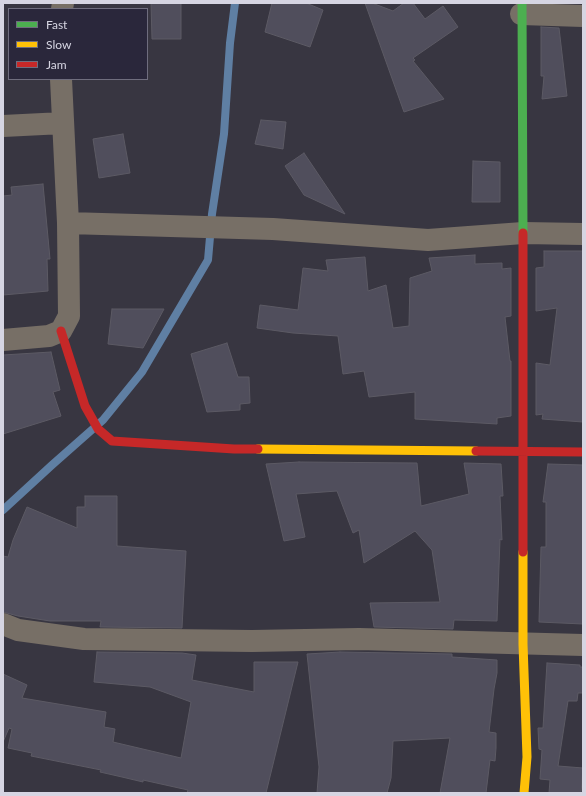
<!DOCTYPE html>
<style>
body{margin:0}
#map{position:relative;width:586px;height:796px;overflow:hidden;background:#383641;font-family:Lato,sans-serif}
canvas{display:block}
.frame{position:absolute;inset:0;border:4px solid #d6d5e2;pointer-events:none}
.legend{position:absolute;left:8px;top:8px;width:140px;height:72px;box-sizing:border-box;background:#2a273b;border:1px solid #6f6d7e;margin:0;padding:5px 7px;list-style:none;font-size:12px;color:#d6d5e2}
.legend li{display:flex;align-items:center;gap:8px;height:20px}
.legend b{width:20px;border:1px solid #6f6d7e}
</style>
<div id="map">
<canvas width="586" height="796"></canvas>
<div class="frame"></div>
<ul class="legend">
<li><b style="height:5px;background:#4caf50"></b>Fast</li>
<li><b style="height:5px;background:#ffc107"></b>Slow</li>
<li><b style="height:5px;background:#c62828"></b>Jam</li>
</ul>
</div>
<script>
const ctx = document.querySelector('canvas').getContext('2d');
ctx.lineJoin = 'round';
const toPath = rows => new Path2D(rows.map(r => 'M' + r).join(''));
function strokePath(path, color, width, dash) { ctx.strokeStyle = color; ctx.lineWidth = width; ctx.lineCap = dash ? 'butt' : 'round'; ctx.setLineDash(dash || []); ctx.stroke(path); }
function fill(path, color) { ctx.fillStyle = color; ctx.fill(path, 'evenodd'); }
const stream = toPath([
 [3,510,52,465,103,420,142,372,208,260,212,214,224,134,230,43,235,3]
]);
const building = toPath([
 [151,3,181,3,181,39,152,39,151,3],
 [272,3,306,3,323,10,310,47,265,32,272,3],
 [365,3,372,3,393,11,404,3,413,3,425,19,443,6,458,27,413,58,415,60,413,61,444,99,404,112,365,3],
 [541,27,559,28,567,96,542,99,544,76,541,76,541,27],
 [261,120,286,122,283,149,255,144,261,120],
 [123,134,130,173,99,178,93,139,123,134],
 [304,153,345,214,304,195,285,166,304,153],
 [473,161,500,162,500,202,472,202,473,161],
 [43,184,50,259,47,259,48,291,3,295,3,196,12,195,11,187,43,184],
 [544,251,583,251,583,422,542,419,543,414,536,415,536,363,550,365,557,308,536,311,536,268,544,267,544,251],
 [475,255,475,264,502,263,502,269,511,268,511,316,505,317,510,361,511,361,511,416,497,418,497,424,415,419,415,392,369,397,364,371,343,374,338,336,293,333,257,328,260,305,298,310,303,268,328,271,326,260,365,257,368,291,386,285,393,328,409,326,410,278,432,271,429,258,475,255],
 [112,309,164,309,143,348,108,344,112,309],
 [227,343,238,377,249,377,250,403,240,404,240,410,207,412,191,354,227,343],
 [51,352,60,390,53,392,61,416,3,434,3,355,51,352],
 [299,462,417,463,421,506,469,494,464,463,501,464,503,496,500,496,502,540,500,539,497,621,454,620,453,629,374,627,370,603,440,602,432,550,415,531,364,563,359,530,353,533,337,491,296,494,305,537,284,541,266,464,299,462],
 [548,464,583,465,583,624,539,622,541,547,546,547,546,502,543,502,548,464],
 [85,496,117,496,117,546,186,551,182,628,100,627,101,621,50,621,18,616,3,612,3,556,8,557,13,540,27,507,77,528,77,507,85,507,85,496],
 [97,652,182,653,196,655,192,680,254,692,254,662,298,662,266,793,187,793,188,790,143,780,143,782,122,777,100,772,101,770,31,756,32,753,8,748,12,729,9,728,3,742,3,674,27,685,22,698,106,712,104,727,115,729,113,742,181,758,191,702,150,687,94,682,97,652],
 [340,652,452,654,452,657,497,660,497,673,494,689,489,732,496,733,496,748,495,761,490,760,486,793,440,793,450,738,393,741,391,778,387,793,317,793,319,767,307,654,340,652],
 [547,663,580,665,580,667,583,667,583,693,578,693,577,701,568,701,558,766,583,768,581,793,549,793,550,780,540,779,542,750,539,749,538,728,543,728,547,663]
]);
const street = toPath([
 [62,9,63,3],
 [521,14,583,16],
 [3,126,63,123],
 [68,223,273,229,428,240,523,233,583,234],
 [3,340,49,336,61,331,69,316,68,223,61,79],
 [3,624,18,630,84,639,252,641,359,639,583,645]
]);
const fast = toPath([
 [522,3,523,233]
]);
const slow = toPath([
 [258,449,476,451],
 [523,552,523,644,527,757,524,793]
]);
const jam = toPath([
 [523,233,523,552],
 [61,331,85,406,98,429,112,441,234,449,258,449],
 [476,451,583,452]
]);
strokePath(stream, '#5f7fa3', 8);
fill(building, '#504e5c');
strokePath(building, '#5c5a64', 1);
strokePath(street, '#776f66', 22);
strokePath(fast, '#4caf50', 9);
strokePath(slow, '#ffc107', 9);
strokePath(jam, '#c62828', 9);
</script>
